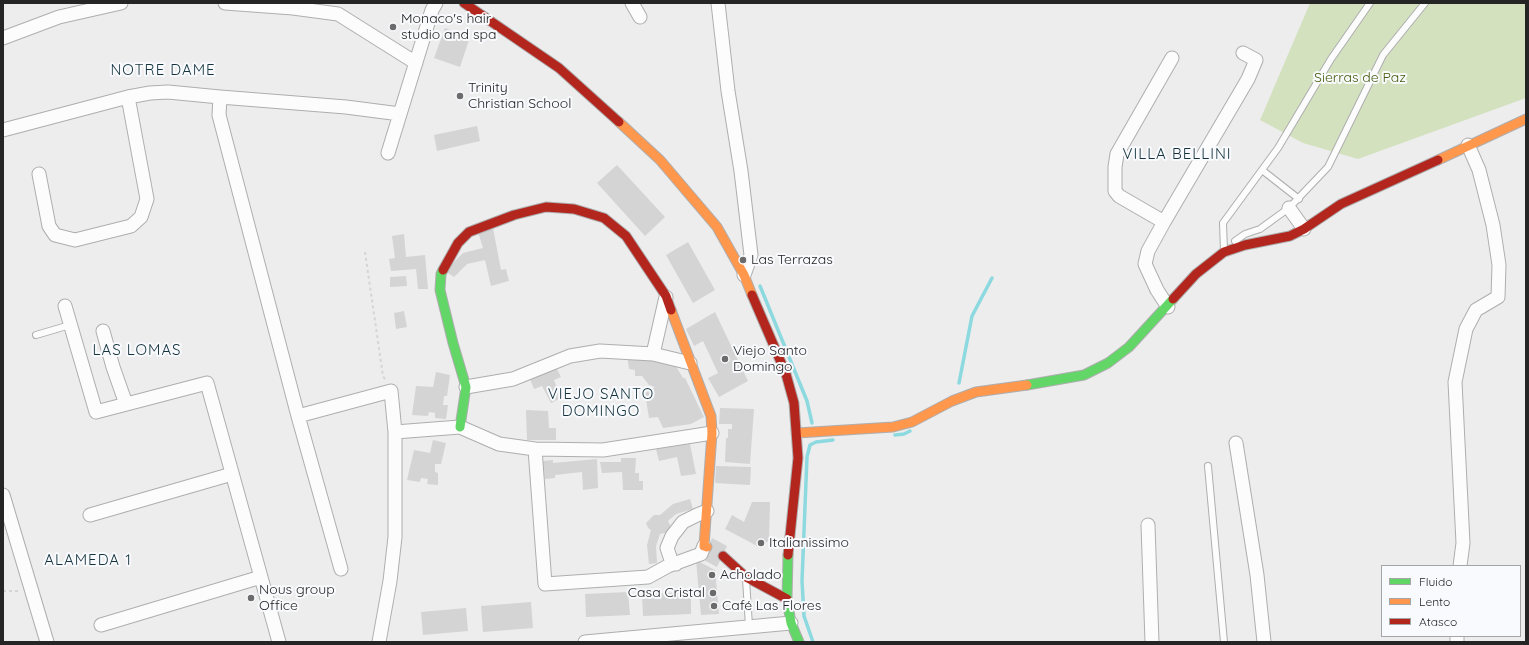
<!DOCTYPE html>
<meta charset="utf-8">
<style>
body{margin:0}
#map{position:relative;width:1529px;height:645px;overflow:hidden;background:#ededee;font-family:Quicksand,sans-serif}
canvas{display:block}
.frame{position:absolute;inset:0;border:4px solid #252526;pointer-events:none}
.legend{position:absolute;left:1381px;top:565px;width:140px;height:72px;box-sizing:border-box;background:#f9fafd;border:1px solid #a4a5a7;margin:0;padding:5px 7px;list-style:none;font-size:12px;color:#252526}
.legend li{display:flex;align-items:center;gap:8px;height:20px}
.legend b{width:20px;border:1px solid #a4a5a7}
</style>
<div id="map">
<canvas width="1529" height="645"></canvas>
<div class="frame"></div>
<ul class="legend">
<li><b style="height:5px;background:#63d668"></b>Fluido</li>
<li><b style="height:5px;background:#ff974d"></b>Lento</li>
<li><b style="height:5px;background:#b3261e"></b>Atasco</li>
</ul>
</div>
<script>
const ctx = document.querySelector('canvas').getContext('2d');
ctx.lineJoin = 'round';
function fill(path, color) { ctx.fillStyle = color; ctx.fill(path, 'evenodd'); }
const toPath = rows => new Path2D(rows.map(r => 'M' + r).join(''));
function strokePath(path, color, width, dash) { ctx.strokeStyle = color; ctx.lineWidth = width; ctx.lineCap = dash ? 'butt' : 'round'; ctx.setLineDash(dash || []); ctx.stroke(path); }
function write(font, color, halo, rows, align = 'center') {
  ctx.font = font + ' Quicksand,sans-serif'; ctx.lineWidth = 4; ctx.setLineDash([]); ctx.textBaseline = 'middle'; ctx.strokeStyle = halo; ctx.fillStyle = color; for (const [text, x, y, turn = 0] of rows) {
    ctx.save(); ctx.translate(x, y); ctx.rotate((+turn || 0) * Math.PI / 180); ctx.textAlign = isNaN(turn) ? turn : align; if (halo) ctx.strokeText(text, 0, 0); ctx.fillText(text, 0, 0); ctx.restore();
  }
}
const green = toPath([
 [1310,3,1526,3,1526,98,1358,159,1303,143,1260,120]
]);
const stream = toPath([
 [760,286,807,401,812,423],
 [959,383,972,316,992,278],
 [895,435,904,434,910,431],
 [813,642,804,616,802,581,807,457,810,445,816,442,833,440]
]);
const building = toPath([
 [445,28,470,37,460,67,434,58],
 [477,126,480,141,437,151,434,135],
 [617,165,665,217,645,236,597,183],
 [493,228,501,270,506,269,509,281,491,286,485,260,467,264,454,277,445,271,463,253,483,248,478,232],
 [404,234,406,257,425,255,428,289,418,289,416,269,391,271,389,259,395,258,392,236],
 [688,242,715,290,693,303,666,255],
 [406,276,407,286,390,287,390,277],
 [404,311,407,327,396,329,394,313],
 [715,312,748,381,719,397,708,378,718,373,703,341,694,346,686,329],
 [627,356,640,358,640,360,674,363,683,378,685,378,704,417,691,424,663,428,658,417,649,418,645,393,655,387,649,385,642,376,635,376,635,370,629,369],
 [556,367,561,377,554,380,561,398,551,403,542,386,534,389,530,379],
 [436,372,450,375,447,396,444,396,443,405,448,405,446,419,435,418,435,413,429,412,428,416,412,415,416,386,433,387],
 [720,408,754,409,750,464,725,462,726,438,728,438,728,429,732,429,732,424,719,424],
 [526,410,548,411,549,428,556,428,556,440,527,440],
 [433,440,446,443,441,464,435,464,435,472,438,473,438,485,427,484,428,479,421,478,420,482,407,480,414,450,430,453],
 [690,444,696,474,681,476,677,457,659,461,656,449],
 [621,458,636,458,635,473,639,473,639,481,643,481,643,490,623,490,622,472,602,473,600,462,621,462],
 [597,459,598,488,583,490,582,472,555,475,555,478,545,479,543,461,553,460,553,463],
 [716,466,751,467,750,485,715,483],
 [690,499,693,509,676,514,668,521,670,525,670,530,665,533,660,534,656,546,657,563,649,564,647,545,651,530,648,528,646,523,654,515,660,515,673,504],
 [752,502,770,502,769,540,761,548,725,529,732,515,744,522],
 [712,538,727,546,717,567,702,559],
 [696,560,715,570,719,614,701,615],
 [628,592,630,615,586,617,585,594],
 [691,592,691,614,643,616,642,594],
 [531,602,533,628,483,632,481,606],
 [466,608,468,631,423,635,421,612]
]);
const path = toPath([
 [365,252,383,376,386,381],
 [3,591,20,591]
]);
const lane = toPath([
 [1262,170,1299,199],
 [1235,241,1245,234,1260,229,1289,208,1328,167,1383,55,1425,3],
 [1224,251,1223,223,1278,148,1331,59,1370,3],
 [36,335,70,325],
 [1208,466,1224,642],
 [746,579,749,626]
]);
const street = toPath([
 [225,3,293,8,338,14,416,63],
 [632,3,640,17],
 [718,3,728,91,741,171,751,255,744,275],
 [3,38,59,17,121,3],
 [220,97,219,115,298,416,341,569],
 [3,130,128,97,150,93,168,92,220,97,346,107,400,114],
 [388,153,432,10,436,3],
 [39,174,49,226,55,235,75,240,131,226,141,217,147,199,128,97],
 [1289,208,1304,229],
 [1164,222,1119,196,1115,191,1115,167,1117,154,1172,58],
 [65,306,96,412,207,383,279,642],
 [1168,307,1157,290,1145,264,1148,251,1164,222,1248,79,1256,60,1243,53],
 [103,331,113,367,126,404],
 [653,354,666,297],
 [466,387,513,379,570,356,600,351,653,354,690,363],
 [298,416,391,391,395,432,395,537,390,581,379,642],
 [395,432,460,427,499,444,535,449,603,450,712,433],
 [1236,443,1257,575,1264,642],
 [535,449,545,584,648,577,668,566,701,554,704,546],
 [3,495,47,642],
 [90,515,232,474],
 [1148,525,1152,642],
 [676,564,671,560,667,548,672,536,683,522,697,515,707,511],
 [1460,566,1463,543,1455,382,1466,329,1476,310,1498,297,1499,265,1493,225,1479,170,1468,145],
 [101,625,261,577],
 [1457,636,1457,642],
 [585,642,791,623]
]);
const fast = toPath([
 [443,270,441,274,440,290,453,343,466,387,460,427],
 [1027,385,1084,375,1108,363,1129,347,1173,299],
 [788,555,787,599,791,623,799,642]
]);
const slow = toPath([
 [619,122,660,160,717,227,744,275,752,295],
 [1438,160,1526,119],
 [671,310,711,416,712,433,704,546,707,547],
 [797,433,893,427,912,422,952,401,976,392,1027,385]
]);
const jam = toPath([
 [464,3,559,68,619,122],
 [443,270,458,243,469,232,514,215,546,207,574,209,604,218,626,236,666,296,671,310],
 [752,295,786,374,794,403,798,458,788,555],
 [1173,299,1196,274,1224,252,1245,245,1290,236,1304,229,1341,204,1438,160],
 [723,556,746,577,787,599]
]);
const markers = [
 [393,27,4,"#6b6b6c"],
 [460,96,4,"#6b6b6c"],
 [743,260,4,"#6b6b6c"],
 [725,359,4,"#6b6b6c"],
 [761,543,4,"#6b6b6c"],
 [712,575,4,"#6b6b6c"],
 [713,593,4,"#6b6b6c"],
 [251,598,4,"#6b6b6c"],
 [714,606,4,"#6b6b6c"]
];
const poiNames = [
 ["Monaco's hair",401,19],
 ["studio and spa",401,35],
 ["Trinity",468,88],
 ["Christian School",468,104],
 ["Las Terrazas",751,260],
 ["Viejo Santo",733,351],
 ["Domingo",733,367],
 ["Italianissimo",769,543],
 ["Acholado",720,575],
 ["Nous group",259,590],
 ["Office",259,606],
 ["Casa Cristal",705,593,"right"],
 ["Café Las Flores",722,606]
];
const parkNames = [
 ["Sierras de Paz",1360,78]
];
const neighbourhoodNames = [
 ["NOTRE DAME",163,70],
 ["VILLA BELLINI",1177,154],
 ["LAS LOMAS",137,350],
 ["VIEJO SANTO",601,394],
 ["DOMINGO",601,411],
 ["ALAMEDA 1",88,560]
];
fill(green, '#d4e1bf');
strokePath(stream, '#8cd9df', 3.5);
fill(building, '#d4d4d5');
strokePath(lane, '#aeaeaf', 8);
strokePath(street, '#aeaeaf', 15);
strokePath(fast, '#aeaeaf', 11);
strokePath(slow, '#aeaeaf', 11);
strokePath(jam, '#aeaeaf', 11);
strokePath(path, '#d4d5d5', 2, [3, 3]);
strokePath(lane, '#fcfcfc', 6);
strokePath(street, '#fcfcfc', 13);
strokePath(fast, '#63d668', 9);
strokePath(slow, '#ff974d', 9);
strokePath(jam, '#b3261e', 9);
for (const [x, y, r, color] of markers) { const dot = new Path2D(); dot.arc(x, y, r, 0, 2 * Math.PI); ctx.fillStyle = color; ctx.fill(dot); strokePath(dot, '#f9fafd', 1.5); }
write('14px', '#252526', '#f9fafd', poiNames, 'left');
write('14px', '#475d0d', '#f9fafd', parkNames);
ctx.letterSpacing = '1px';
write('15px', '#15343e', '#f9fafd', neighbourhoodNames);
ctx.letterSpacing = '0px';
</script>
